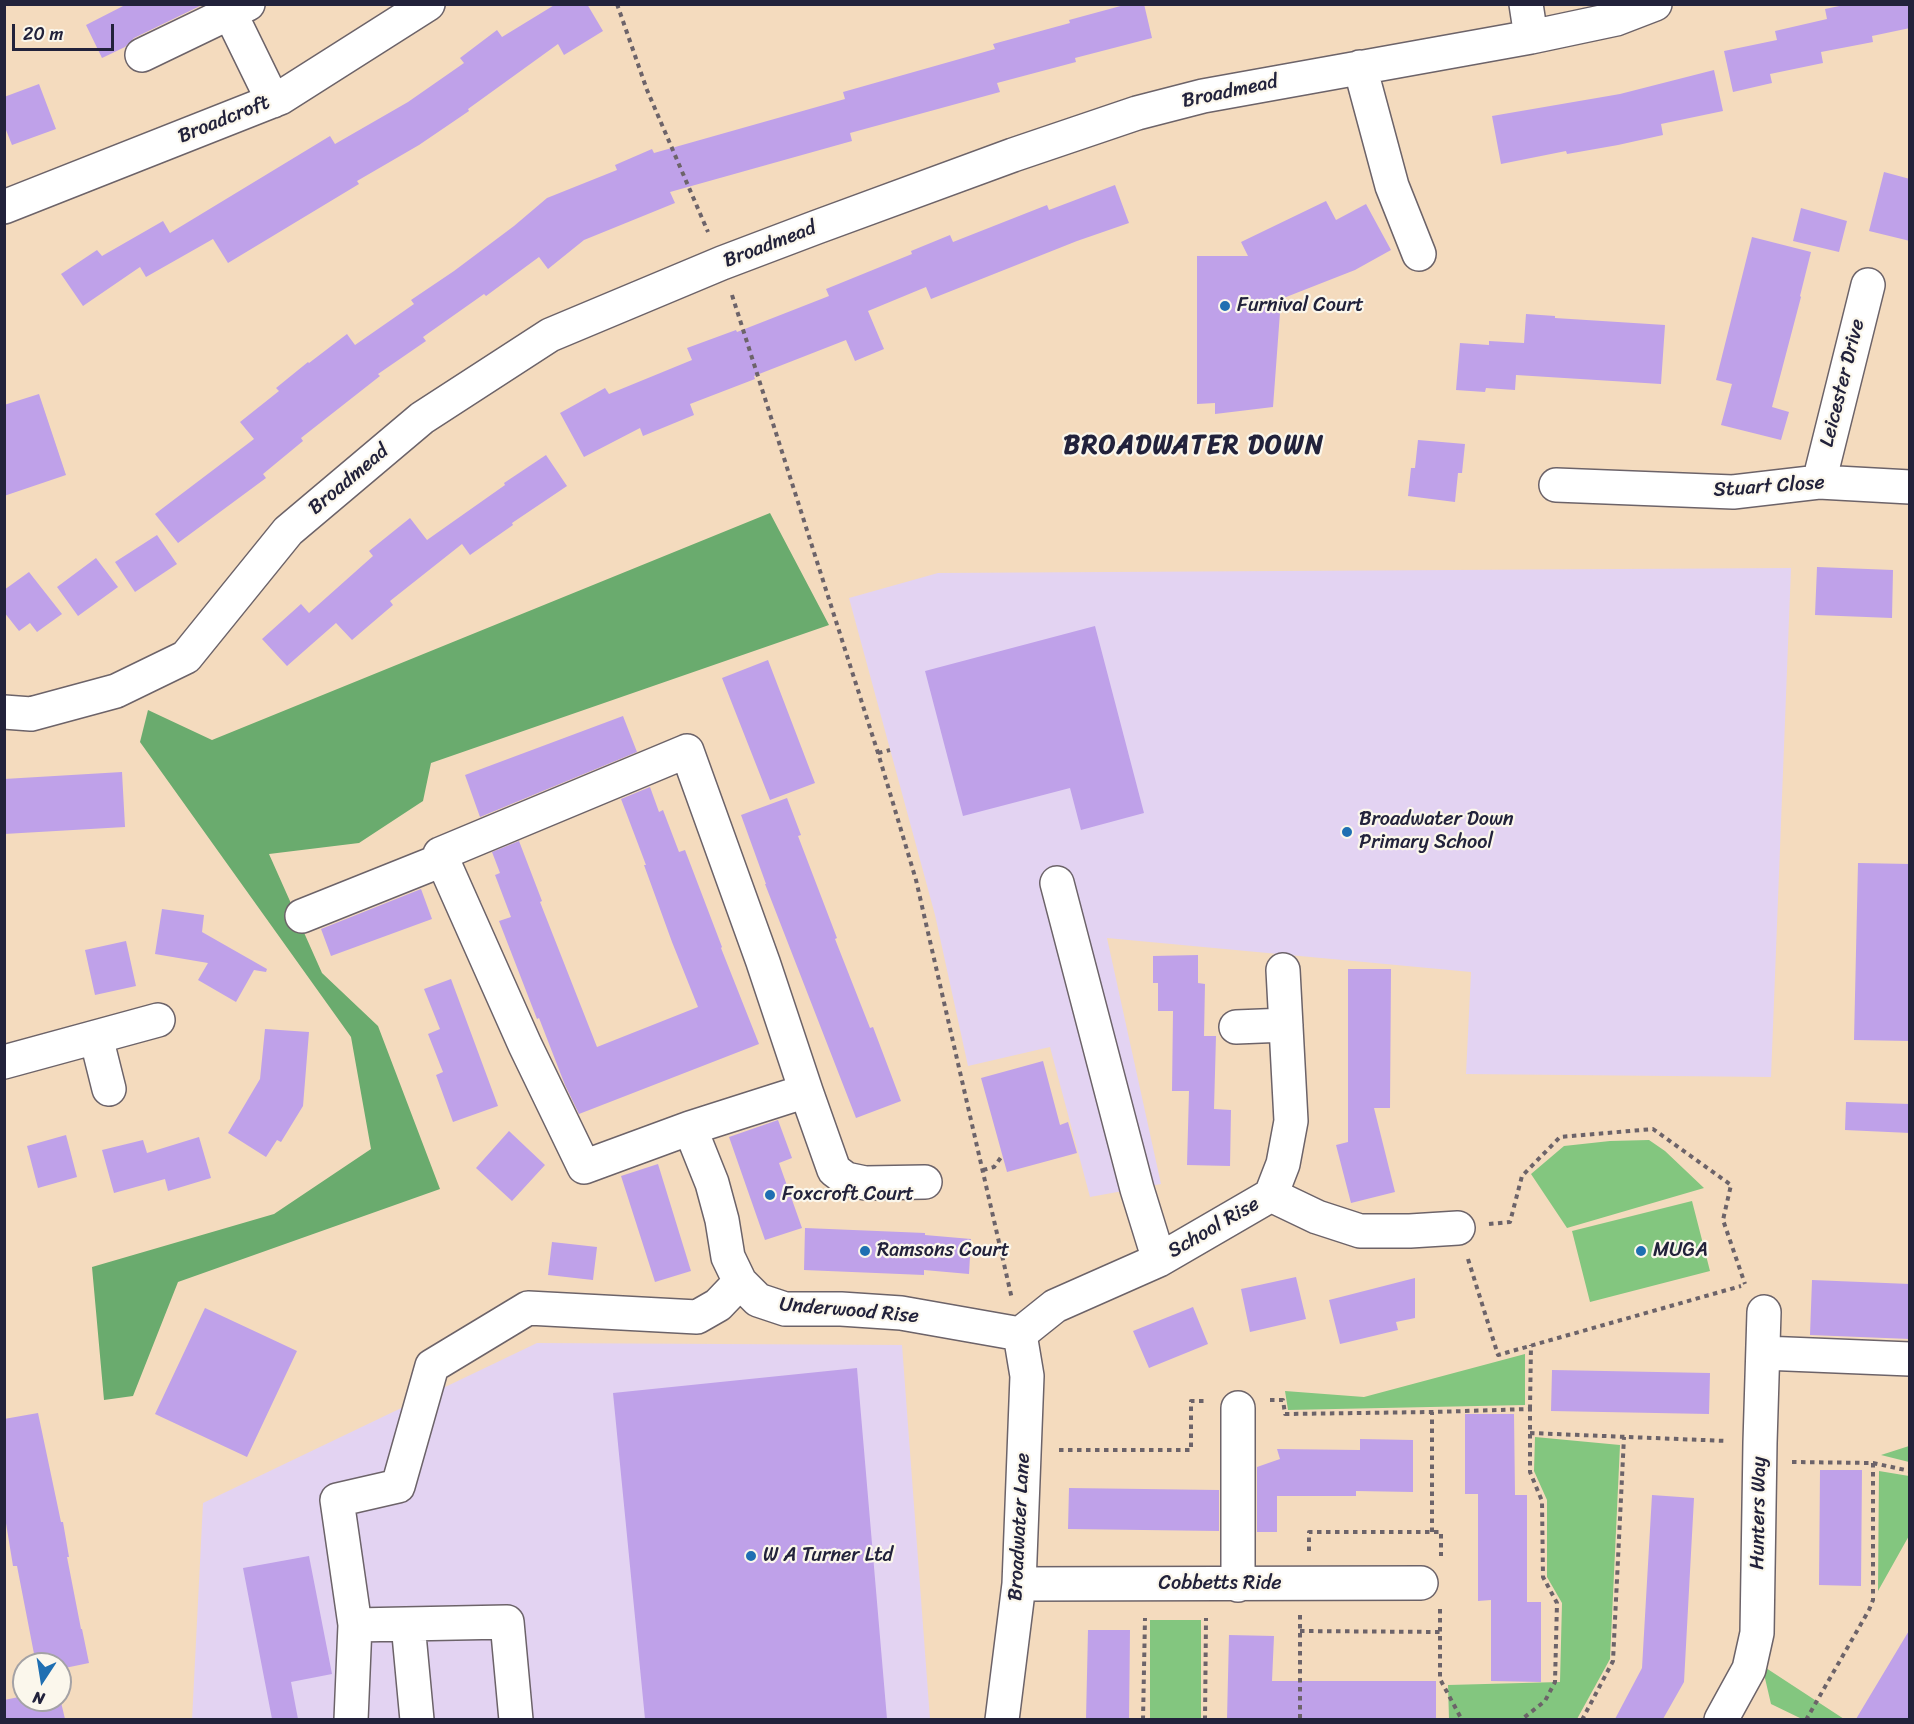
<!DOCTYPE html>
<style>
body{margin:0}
#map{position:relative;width:1914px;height:1724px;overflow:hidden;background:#f4dbbe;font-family:Sriracha,sans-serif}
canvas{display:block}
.frame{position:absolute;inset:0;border:6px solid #22223b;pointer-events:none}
.north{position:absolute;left:12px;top:1652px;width:60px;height:60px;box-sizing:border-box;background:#fbf7ec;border:2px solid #a4a2a5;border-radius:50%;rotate:192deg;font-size:16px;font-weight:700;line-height:24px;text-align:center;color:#22223b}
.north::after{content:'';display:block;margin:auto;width:21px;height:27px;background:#1f6fb2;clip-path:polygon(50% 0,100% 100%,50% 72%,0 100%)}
.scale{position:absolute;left:12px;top:24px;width:102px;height:27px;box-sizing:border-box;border:3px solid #22223b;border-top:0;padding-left:8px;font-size:18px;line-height:21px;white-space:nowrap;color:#22223b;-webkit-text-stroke:4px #fbf7ec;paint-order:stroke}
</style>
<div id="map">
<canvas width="1914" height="1724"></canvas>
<div class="frame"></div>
<div class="north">N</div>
<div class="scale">20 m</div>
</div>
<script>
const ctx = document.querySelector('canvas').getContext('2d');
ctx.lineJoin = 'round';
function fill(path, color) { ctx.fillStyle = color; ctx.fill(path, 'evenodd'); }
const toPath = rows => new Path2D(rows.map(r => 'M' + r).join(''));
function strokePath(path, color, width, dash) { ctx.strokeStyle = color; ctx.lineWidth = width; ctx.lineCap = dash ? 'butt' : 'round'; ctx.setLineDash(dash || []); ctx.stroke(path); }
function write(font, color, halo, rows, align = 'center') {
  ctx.font = font + ' Sriracha,sans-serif'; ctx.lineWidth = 4.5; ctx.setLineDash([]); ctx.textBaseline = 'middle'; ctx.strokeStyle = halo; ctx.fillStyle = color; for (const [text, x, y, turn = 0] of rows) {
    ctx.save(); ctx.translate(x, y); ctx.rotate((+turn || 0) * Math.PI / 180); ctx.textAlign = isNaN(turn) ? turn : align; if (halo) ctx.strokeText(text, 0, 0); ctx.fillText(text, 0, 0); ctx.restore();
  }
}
const built = toPath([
 [1791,568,1771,1077,1466,1074,1471,972,1107,938,1161,1184,1090,1197,1050,1047,968,1066,935,915,849,598,938,573],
 [537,1343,902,1345,930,1719,192,1720,203,1503]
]);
const green = toPath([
 [1649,1140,1665,1151,1704,1188,1567,1228,1531,1174,1564,1146,1610,1141],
 [1692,1201,1710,1271,1590,1302,1572,1231],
 [1525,1354,1525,1405,1288,1410,1285,1391,1364,1397],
 [1535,1437,1620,1445,1610,1659,1577,1719,1449,1719,1448,1685,1560,1682,1562,1603,1547,1577,1547,1500,1534,1471],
 [1909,1446,1909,1462,1881,1455],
 [1879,1471,1909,1476,1910,1534,1878,1591],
 [1150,1620,1201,1620,1201,1719,1150,1719],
 [1766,1668,1844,1719,1802,1719,1771,1704,1764,1674]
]);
const forest = toPath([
 [770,513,829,625,431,763,423,801,359,843,269,854,322,973,378,1026,440,1189,178,1282,133,1396,104,1400,92,1267,274,1214,371,1149,351,1037,140,742,148,710,212,740]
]);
const building = toPath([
 [127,4,204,4,134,38,125,47,102,58,86,25],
 [556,4,587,4,603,31,564,55,558,44,468,109,469,111,419,145,357,181,359,184,228,263,213,239,146,277,140,267,83,306,61,274,97,250,102,256,163,221,170,233,330,136,335,144,408,102,464,63,460,58,497,30,502,37],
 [1128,4,1144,4,1152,38,1075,58,1076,62,997,83,1000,92,850,133,852,141,670,192,675,203,584,240,548,269,539,257,486,296,484,294,423,337,426,341,378,374,380,376,301,438,303,441,263,474,266,478,178,543,155,514,254,439,240,422,279,391,276,388,308,362,309,363,347,334,355,345,414,304,411,300,454,271,514,226,547,198,617,170,615,165,652,149,654,153,845,99,843,92,995,49,993,44,1070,23,1069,20],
 [1849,4,1910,4,1910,28,1872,36,1873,42,1821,52,1823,63,1770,74,1772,83,1733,92,1724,51,1777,40,1775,31,1827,19,1825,9],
 [1714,70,1723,111,1661,124,1663,135,1618,145,1567,154,1566,151,1501,164,1492,116,1620,94],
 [39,84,56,129,12,145,4,125,4,97],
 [1884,172,1910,179,1910,241,1869,231],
 [1115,185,1129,223,1077,241,931,299,926,287,868,311,884,349,855,361,846,340,754,376,755,379,690,404,694,415,643,436,640,428,584,457,560,413,605,388,609,394,692,360,687,348,736,330,737,332,829,296,826,289,912,254,911,251,950,235,953,242,1047,205,1049,210],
 [1326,201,1336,220,1366,204,1391,250,1355,270,1281,299,1273,407,1215,414,1215,403,1197,404,1197,256,1248,256,1241,242],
 [1801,208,1847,221,1839,252,1793,241],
 [1752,237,1811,252,1800,296,1801,297,1772,407,1789,412,1781,440,1721,425,1732,384,1716,380],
 [1526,314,1555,316,1555,318,1665,325,1661,384,1516,375,1515,390,1486,388,1485,392,1456,390,1460,343,1489,345,1489,341,1524,343],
 [39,394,66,475,4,496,4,405],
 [1418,440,1465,444,1462,473,1458,473,1455,502,1408,496,1411,468,1415,468],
 [546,455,567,486,512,523,513,525,470,555,462,544,390,601,393,605,352,640,336,623,287,666,262,639,301,604,309,613,373,556,369,551,410,518,427,540,505,485,504,483],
 [157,535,177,564,135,592,115,562],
 [96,558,118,587,78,616,57,587],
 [1817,567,1893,570,1892,618,1815,615],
 [29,572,62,614,37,632,30,623,19,631,4,612,4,590],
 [1095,626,1144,813,1081,830,1070,788,963,816,925,671],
 [768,660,815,783,770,800,722,678],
 [623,716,637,752,480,817,465,775],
 [122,772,125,827,4,834,4,779],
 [650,787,659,812,663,810,679,852,685,850,722,947,721,948,759,1044,579,1114,565,1085,539,1018,537,1019,499,921,511,917,495,875,500,873,492,852,519,841,542,901,540,902,597,1047,698,1007,672,942,644,865,646,865,621,799],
 [787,798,801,835,798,836,837,938,835,939,870,1028,873,1027,901,1101,856,1118,765,884,766,884,741,815],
 [1858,863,1910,864,1910,1041,1854,1040],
 [421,889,432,919,331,956,321,929],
 [162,909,204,915,202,932,267,969,266,972,254,970,236,1002,198,980,208,963,155,954],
 [126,941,136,986,95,995,85,950],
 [1198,955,1198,983,1205,984,1204,1036,1216,1036,1214,1109,1231,1110,1230,1166,1187,1165,1189,1091,1172,1091,1173,1011,1158,1011,1158,983,1153,983,1153,956],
 [1348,969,1391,969,1390,1108,1374,1108,1395,1192,1351,1203,1336,1145,1348,1142],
 [451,979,498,1106,453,1122,436,1075,443,1072,428,1034,440,1029,424,989],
 [265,1029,309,1032,303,1106,281,1142,277,1140,266,1157,228,1133,260,1079],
 [1043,1061,1060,1125,1068,1122,1077,1153,1007,1172,981,1078],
 [1846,1102,1910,1104,1910,1133,1845,1130],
 [778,1120,792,1158,779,1163,802,1228,765,1240,729,1137],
 [509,1131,545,1165,512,1201,476,1168],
 [66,1135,77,1177,38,1188,27,1146],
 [199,1137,211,1178,168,1191,165,1179,114,1193,102,1150,143,1140,147,1153],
 [658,1164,691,1271,655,1282,621,1176],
 [805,1228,925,1233,925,1235,971,1239,969,1274,924,1270,924,1275,804,1270],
 [552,1242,597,1247,593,1280,548,1275],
 [1296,1277,1306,1319,1250,1332,1241,1289],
 [1415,1278,1415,1318,1396,1322,1398,1330,1340,1344,1329,1300],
 [1812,1280,1910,1284,1910,1339,1810,1335],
 [1193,1307,1208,1344,1149,1368,1133,1331],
 [205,1308,297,1351,247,1457,155,1414],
 [857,1368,887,1719,645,1719,613,1393],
 [1552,1370,1710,1373,1709,1414,1551,1411],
 [38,1413,61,1522,63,1522,69,1557,67,1557,81,1629,82,1629,89,1663,60,1669,60,1664,36,1664,17,1566,13,1566,4,1511,4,1419],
 [1465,1414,1514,1414,1515,1495,1527,1495,1527,1602,1541,1602,1541,1682,1491,1681,1491,1600,1478,1601,1478,1494,1465,1494],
 [1360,1439,1413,1440,1413,1492,1356,1491,1356,1496,1277,1496,1277,1532,1257,1532,1257,1467,1280,1459,1277,1449,1360,1450],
 [1820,1470,1862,1470,1861,1586,1819,1585],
 [1069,1488,1219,1490,1219,1531,1068,1529],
 [1652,1495,1694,1498,1684,1682,1663,1719,1615,1719,1642,1668],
 [309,1556,332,1674,291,1682,298,1719,272,1719,243,1568],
 [1910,1629,1910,1719,1856,1719],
 [1088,1630,1130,1630,1129,1719,1086,1719],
 [1229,1635,1274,1636,1272,1681,1436,1681,1436,1719,1227,1719],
 [24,1696,24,1700,60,1700,60,1698,65,1719,4,1719,4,1700]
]);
const path = toPath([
 [617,4,647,90,708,232],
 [732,295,878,753,916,880,1012,1299],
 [878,753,890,750],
 [983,1170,994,1167,1002,1156],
 [1489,1224,1510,1222,1522,1176,1560,1137,1653,1129,1731,1185,1723,1220,1745,1284],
 [1468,1259,1498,1355,1741,1286],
 [1270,1400,1283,1400,1285,1414,1432,1412],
 [1530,1409,1531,1345],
 [1530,1433,1727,1441],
 [1059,1450,1191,1450,1191,1401,1206,1401],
 [1792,1462,1873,1463,1873,1600,1869,1610,1806,1720],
 [1873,1463,1910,1471],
 [1432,1532,1432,1412,1530,1409,1530,1472,1542,1501,1543,1577,1557,1603,1555,1682,1545,1701,1521,1720],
 [1309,1551,1309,1532,1441,1532,1441,1556],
 [1440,1609,1440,1679,1462,1720],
 [1300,1615,1300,1720],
 [1300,1631,1441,1632],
 [1143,1720,1145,1618],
 [1205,1720,1206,1618],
 [1582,1720,1613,1661,1624,1437]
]);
const minor = toPath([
 [1526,4,1531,37],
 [230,13,273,101],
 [142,55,248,4],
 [1360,67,1392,186,1419,254],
 [4,207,280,98,428,4],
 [1819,482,1868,285],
 [1556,485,1733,492,1819,482,1910,487],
 [4,712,31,714,116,691,186,657,288,531,422,418,550,335,722,263,817,227,1013,155,1137,113,1203,96,1531,37,1616,19,1655,4],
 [687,751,763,962,806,1091,690,1128,584,1167,525,1045,440,854,687,751],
 [1057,883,1137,1189,1159,1260],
 [302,916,442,860],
 [1236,1027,1286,1025],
 [96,1037,109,1089],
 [4,1062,158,1020],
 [806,1091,834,1170,846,1179,865,1183,925,1182],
 [690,1128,712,1183,722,1220,728,1257,740,1282,758,1300,785,1309,841,1309,901,1313,1020,1334],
 [1271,1195,1317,1217,1360,1231,1410,1231,1458,1228],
 [1020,1334,1055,1306,1159,1260,1271,1195,1283,1164,1291,1121,1283,970],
 [1763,1353,1910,1359],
 [1238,1408,1238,1585],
 [1019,1584,1421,1583],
 [408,1624,417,1720],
 [355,1625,507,1622,516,1720],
 [351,1720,355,1625,337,1500,398,1486,432,1366,528,1308,697,1317,718,1305,740,1282],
 [1002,1720,1019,1584,1027,1376,1020,1334],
 [1721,1720,1749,1669,1757,1633,1760,1443,1764,1312]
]);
const markers = [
 [1225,306,6,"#1f6fb2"],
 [1347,832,6,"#1f6fb2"],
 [770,1195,6,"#1f6fb2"],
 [865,1251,6,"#1f6fb2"],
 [1641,1251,6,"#1f6fb2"],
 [751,1556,6,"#1f6fb2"]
];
const streetNames = [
 ["Broadmead",1230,92,-12],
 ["Broadcroft",224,120,-22],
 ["Broadmead",770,245,-21],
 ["Leicester Drive",1843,383,-76],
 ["Broadmead",349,480,-40],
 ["Stuart Close",1769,487,-4],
 ["School Rise",1214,1228,-30],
 ["Underwood Rise",849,1311,5],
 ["Hunters Way",1759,1513,-89],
 ["Broadwater Lane",1020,1527,-87],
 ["Cobbetts Ride",1220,1584]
];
const poiNames = [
 ["Furnival Court",1237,306],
 ["Broadwater Down",1359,820],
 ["Primary School",1359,843],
 ["Foxcroft Court",782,1195],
 ["Ramsons Court",877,1251],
 ["MUGA",1653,1251],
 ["W A Turner Ltd",763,1556]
];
const districtNames = [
 ["BROADWATER DOWN",1194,446]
];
fill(built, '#e3d3f2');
fill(green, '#83c67f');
fill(forest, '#6aab6e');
fill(building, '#bfa1e9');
strokePath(minor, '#6c6369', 36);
strokePath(path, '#6c6369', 4, [4.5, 4.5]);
strokePath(minor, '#fff', 33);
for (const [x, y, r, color] of markers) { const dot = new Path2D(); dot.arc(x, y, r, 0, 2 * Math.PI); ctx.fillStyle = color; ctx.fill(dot); strokePath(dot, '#fbf7ec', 2); }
write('20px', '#22223b', '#fbf7ec', streetNames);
write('20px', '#22223b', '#fbf7ec', poiNames, 'left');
ctx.letterSpacing = '1.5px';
write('bold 26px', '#22223b', '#fbf7ec', districtNames);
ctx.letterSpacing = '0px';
</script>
